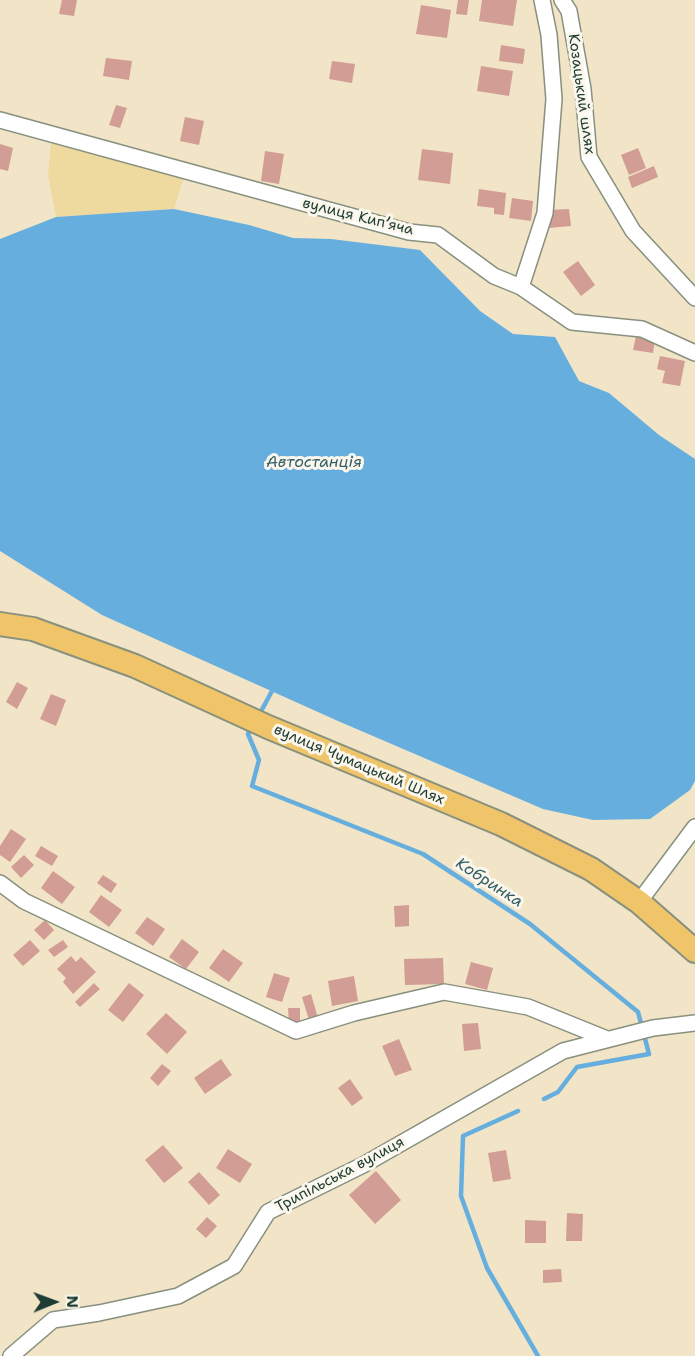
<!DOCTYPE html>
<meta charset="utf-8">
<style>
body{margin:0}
#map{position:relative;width:695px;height:1356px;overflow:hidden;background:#f1e4c7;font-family:"Shantell Sans",sans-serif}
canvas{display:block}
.north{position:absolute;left:24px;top:1272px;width:60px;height:60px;-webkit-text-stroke:4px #fbf7ec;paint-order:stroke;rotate:89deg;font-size:16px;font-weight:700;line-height:24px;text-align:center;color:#1f3d34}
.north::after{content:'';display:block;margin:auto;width:21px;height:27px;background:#1f3d34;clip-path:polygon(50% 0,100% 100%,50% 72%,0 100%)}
</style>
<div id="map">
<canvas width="695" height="1356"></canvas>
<div class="north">N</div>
</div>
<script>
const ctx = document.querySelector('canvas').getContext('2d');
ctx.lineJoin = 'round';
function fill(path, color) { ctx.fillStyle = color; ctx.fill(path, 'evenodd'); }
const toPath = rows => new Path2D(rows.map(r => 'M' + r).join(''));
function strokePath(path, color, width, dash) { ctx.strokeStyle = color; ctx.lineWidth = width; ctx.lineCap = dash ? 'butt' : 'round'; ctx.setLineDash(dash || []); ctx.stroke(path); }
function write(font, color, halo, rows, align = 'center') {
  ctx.font = font + ' "Shantell Sans",sans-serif'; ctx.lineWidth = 6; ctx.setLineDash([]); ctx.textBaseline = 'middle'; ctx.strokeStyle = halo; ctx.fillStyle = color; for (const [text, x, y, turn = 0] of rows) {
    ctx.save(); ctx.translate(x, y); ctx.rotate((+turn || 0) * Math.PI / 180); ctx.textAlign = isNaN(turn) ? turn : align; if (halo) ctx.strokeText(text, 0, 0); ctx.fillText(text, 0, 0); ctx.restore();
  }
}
const sand = toPath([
 [52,134,186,170,174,209,56,217,48,175]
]);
const water = toPath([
 [174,209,249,225,293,238,331,239,420,250,480,311,513,334,555,337,579,381,609,393,659,435,695,459,695,781,690,790,650,819,593,820,543,809,338,721,102,615,0,551,0,239,56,217]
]);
const stream = toPath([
 [259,715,272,691],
 [251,727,248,734,259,760,252,786,423,854,530,924,638,1012,649,1054,577,1067,558,1092,544,1099],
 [518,1111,463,1136,461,1196,487,1268,538,1356]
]);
const building = toPath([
 [62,0,77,0,74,16,59,14],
 [458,0,469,0,467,15,456,14],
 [482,0,517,0,513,26,479,21],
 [421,5,451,10,447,38,416,34],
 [501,45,525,49,523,64,499,61],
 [106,58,132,61,129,80,103,76],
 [332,61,355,64,352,83,329,79],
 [481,66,513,71,509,96,477,91],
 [116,105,127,108,120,128,109,125],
 [185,117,204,121,199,145,180,141],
 [0,144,13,148,8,171,0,169],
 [638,148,646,168,629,175,621,155],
 [422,149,453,153,450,184,418,180],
 [265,151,284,154,279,184,261,181],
 [654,166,658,177,632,188,628,177],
 [479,189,506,193,504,215,494,214,494,208,477,206],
 [512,198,533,201,531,221,509,218],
 [569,209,571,226,549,228,548,210],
 [578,261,595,285,581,296,563,272],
 [636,336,655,339,653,353,633,350],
 [660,356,685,361,680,386,662,383,665,371,657,369],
 [17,682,28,688,17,709,6,702],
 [51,694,66,700,56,726,40,719],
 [11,829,26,839,10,862,0,855,0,846],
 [41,846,58,856,52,866,35,856],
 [24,855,34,865,21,878,11,867],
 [53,871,75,887,62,904,41,888],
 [103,875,117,884,111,893,97,883],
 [101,895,122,910,109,927,89,912],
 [409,905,409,926,395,927,394,906],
 [147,917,165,929,153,946,135,933],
 [45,920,54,930,44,940,34,930],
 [182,939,199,952,186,969,169,957],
 [30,940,40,951,23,966,13,955],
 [63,940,68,947,54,957,48,950],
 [223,949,243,963,229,982,209,968],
 [71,956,76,962,81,957,96,972,73,994,63,982,66,978,57,969],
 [443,958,444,984,405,985,404,959],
 [471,962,493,968,487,990,465,984],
 [274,973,290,978,282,1002,266,997],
 [354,976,358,1001,332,1006,328,981],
 [94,983,100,989,80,1007,75,1002],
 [129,983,144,995,123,1022,108,1010],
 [311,994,318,1018,309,1020,302,997],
 [288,1008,300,1008,300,1023,289,1023],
 [166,1013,187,1032,167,1054,146,1034],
 [478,1023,481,1049,464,1051,462,1024],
 [399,1039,412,1070,395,1076,382,1046],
 [221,1059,232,1075,205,1094,194,1078],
 [162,1064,171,1071,158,1086,150,1078],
 [350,1079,363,1098,352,1106,338,1088],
 [163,1145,183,1168,164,1183,145,1160],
 [228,1149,252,1164,240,1183,216,1168],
 [506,1150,511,1179,493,1182,488,1153],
 [376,1171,401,1200,375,1224,349,1195],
 [199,1172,220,1195,209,1205,188,1182],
 [567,1213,583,1214,582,1241,566,1241],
 [207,1217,217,1226,206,1238,196,1229],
 [525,1220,546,1221,546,1243,525,1243],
 [561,1269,562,1282,543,1283,543,1270]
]);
const street = toPath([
 [562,0,569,11,583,89,589,157,633,231,695,298],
 [0,120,409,232,438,235,494,276,521,287,572,322,642,329,695,353],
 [521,287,545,213,554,99,549,35,542,0],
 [0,883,24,901,296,1031,354,1013,444,992,528,1007,607,1039],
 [639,902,695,827],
 [11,1356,53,1320,99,1313,178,1296,234,1266,268,1212,363,1165,563,1051,653,1028,695,1023]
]);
const primary = toPath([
 [0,624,33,629,135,666,268,727,501,824,591,869,639,902,695,951]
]);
const streetNames = [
 ["Козацький шлях",581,94,82],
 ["вулиця Кипʼяча",358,217,14],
 ["вулиця Чумацький Шлях",359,765,23],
 ["Трипільська вулиця",340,1175,-28]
];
const waterNames = [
 ["Автостанція",314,463],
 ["Кобринка",489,883,33]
];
fill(sand, '#eeda9e');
fill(water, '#66aede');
strokePath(stream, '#66aede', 4.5);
fill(building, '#d29d94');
strokePath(street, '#88907e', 18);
strokePath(primary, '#88907e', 26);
strokePath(street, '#fff', 15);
strokePath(primary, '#f0c469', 22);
write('15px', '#1f3d34', '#fbf7ec', streetNames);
write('italic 16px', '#345f67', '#fbf7ec', waterNames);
</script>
